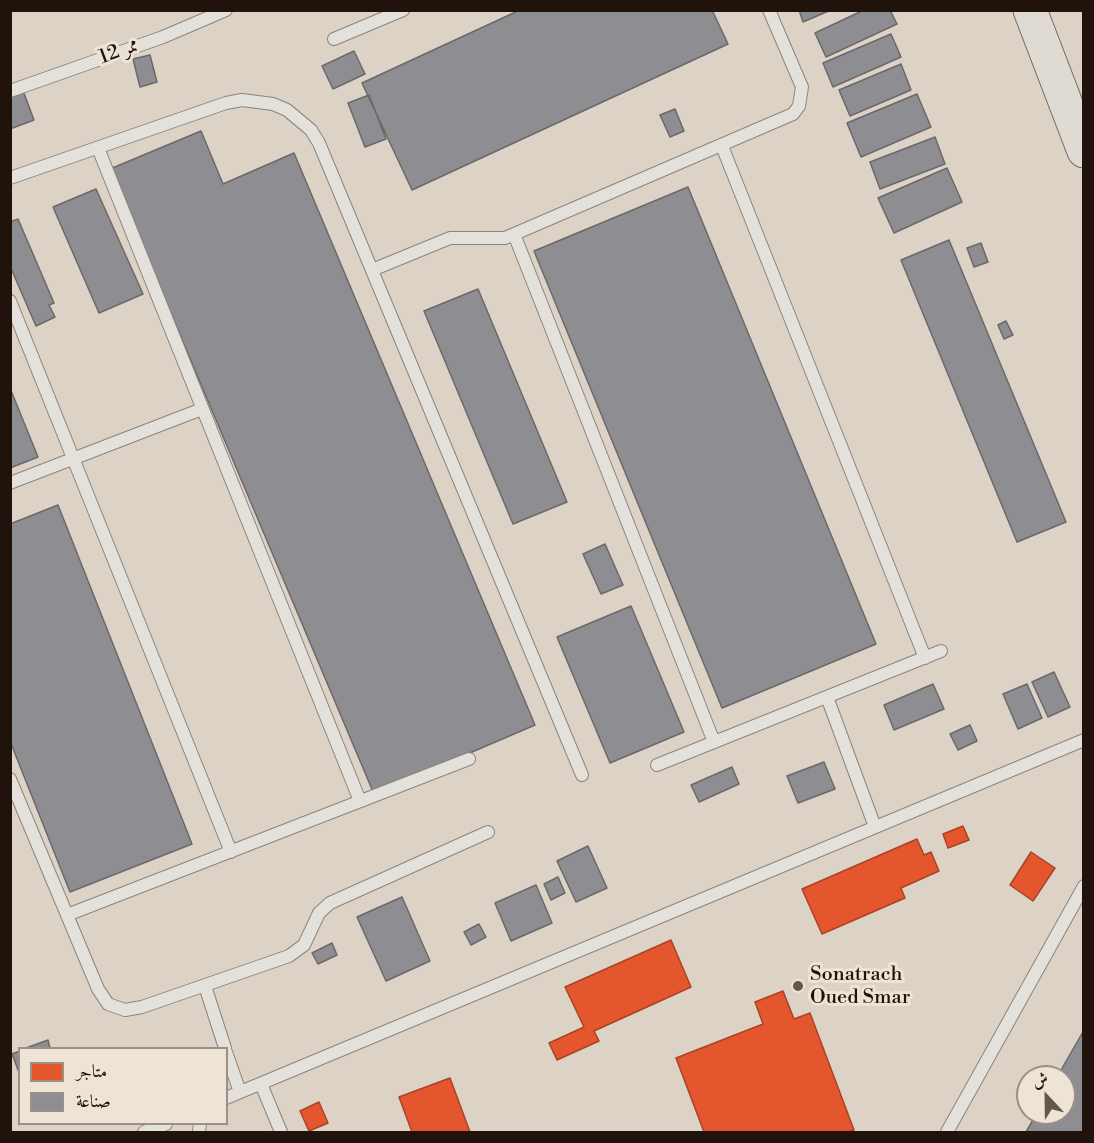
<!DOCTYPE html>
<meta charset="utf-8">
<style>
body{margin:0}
#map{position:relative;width:1094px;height:1143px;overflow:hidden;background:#dcd3c6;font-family:"Libre Bodoni",Amiri,serif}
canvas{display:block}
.frame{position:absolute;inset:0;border:12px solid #20130c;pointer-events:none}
.legend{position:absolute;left:18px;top:1047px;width:210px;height:78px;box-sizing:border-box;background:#ede4d5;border:2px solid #9b9085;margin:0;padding:8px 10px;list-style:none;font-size:18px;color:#20130c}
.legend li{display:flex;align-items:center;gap:12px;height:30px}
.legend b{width:30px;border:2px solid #9b9085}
.north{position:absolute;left:1016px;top:1065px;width:60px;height:60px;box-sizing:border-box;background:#ede4d5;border:2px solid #9b9085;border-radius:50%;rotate:338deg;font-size:16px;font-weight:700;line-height:24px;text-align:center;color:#20130c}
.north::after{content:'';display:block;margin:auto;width:21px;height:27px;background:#62564d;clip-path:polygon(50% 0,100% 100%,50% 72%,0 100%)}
</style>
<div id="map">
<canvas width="1094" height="1143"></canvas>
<div class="frame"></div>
<ul class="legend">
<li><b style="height:16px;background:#e4572e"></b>متاجر</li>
<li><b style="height:16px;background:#8d8d92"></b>صناعة</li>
</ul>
<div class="north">ش</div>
</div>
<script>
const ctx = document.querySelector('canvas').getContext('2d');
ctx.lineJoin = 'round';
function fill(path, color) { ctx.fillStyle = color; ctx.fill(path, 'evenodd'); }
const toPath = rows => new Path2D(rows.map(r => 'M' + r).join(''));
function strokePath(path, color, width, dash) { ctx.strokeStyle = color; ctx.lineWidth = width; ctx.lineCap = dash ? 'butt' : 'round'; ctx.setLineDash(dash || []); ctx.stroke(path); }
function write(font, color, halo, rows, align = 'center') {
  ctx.font = font + ' "Libre Bodoni",Amiri,serif'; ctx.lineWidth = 6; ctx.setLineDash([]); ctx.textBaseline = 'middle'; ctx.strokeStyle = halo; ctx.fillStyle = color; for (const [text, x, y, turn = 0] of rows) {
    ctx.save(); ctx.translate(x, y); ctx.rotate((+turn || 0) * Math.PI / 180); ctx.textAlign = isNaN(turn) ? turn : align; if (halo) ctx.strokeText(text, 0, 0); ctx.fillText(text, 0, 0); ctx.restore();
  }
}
const shops = toPath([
 [963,826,969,840,948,848,943,834,963,826],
 [917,839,924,855,931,852,939,871,901,888,905,898,822,934,802,889,917,839],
 [1031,852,1055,868,1033,901,1010,885,1031,852],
 [671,940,691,987,594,1031,599,1041,557,1060,549,1043,584,1027,565,987,671,940],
 [783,991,794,1019,810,1013,854,1130,847,1132,704,1132,676,1058,763,1024,755,1002,783,991],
 [450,1078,470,1132,412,1132,399,1097,450,1078],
 [319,1102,328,1123,309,1131,300,1111,319,1102]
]);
const industry = toPath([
 [520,10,712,10,728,44,412,190,362,83,520,10],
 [799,10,831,10,803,22,799,10],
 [864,10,890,10,897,24,826,57,815,33,864,10],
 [891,34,901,57,833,87,823,63,891,34],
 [354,51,365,74,333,89,322,66,354,51],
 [150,55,157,82,140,87,133,59,150,55],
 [901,64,911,90,850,116,839,90,901,64],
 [22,88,34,120,10,129,10,93,22,88],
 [917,94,931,127,861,157,847,123,917,94],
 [369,95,386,139,365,147,348,103,369,95],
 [675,109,684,131,670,137,660,115,675,109],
 [201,131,223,184,294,153,535,725,374,794,110,169,201,131],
 [935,137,945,164,880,189,870,162,935,137],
 [947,168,962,202,894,233,878,198,947,168],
 [688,187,876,644,722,708,534,251,688,187],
 [96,189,143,294,99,313,53,207,96,189],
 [18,219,54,303,49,305,55,317,36,326,10,266,10,222,18,219],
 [949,240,1066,522,1017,542,901,260,949,240],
 [981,243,988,262,974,267,967,248,981,243],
 [478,289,567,502,513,524,424,311,478,289],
 [1006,321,1013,335,1004,339,998,325,1006,321],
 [10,388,38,457,10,468,10,388],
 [58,505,192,844,70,892,10,741,10,524,58,505],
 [605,544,623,585,601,594,583,554,605,544],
 [631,606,684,732,610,763,557,637,631,606],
 [1054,672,1070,707,1048,717,1032,682,1054,672],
 [933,684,944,709,894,730,884,705,933,684],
 [1027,684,1042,718,1018,729,1003,694,1027,684],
 [970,725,977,741,958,750,950,734,970,725],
 [824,762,835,789,798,803,787,776,824,762],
 [732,767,739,784,699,802,691,785,732,767],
 [588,846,607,888,576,902,557,861,588,846],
 [558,877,565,893,551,900,544,884,558,877],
 [536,885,552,923,511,941,495,903,536,885],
 [402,897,430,961,386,981,357,917,402,897],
 [479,924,486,937,471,945,464,932,479,924],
 [332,943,337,955,318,964,312,953,332,943],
 [1084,1030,1084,1132,1026,1132,1037,1113,1064,1113,1064,1077,1057,1077,1084,1030],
 [48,1040,50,1048,26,1048,48,1040],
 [20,1051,20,1075,12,1054,20,1051]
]);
const service = toPath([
 [334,39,403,10],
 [10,91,163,37,226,10],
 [722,146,925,658],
 [98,148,360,801],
 [10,178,226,103,242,100,273,104,287,110,311,130,319,143,582,775],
 [514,234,714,742],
 [372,270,450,238,505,238,793,114,799,106,802,87,769,10],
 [10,301,231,852],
 [10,483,202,409],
 [827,697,875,827],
 [657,765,941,651],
 [10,779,98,989,108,1004,125,1010,142,1007,289,956,304,945,319,913,330,903,488,832],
 [67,915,469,759],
 [205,986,225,1048],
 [226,1052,240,1092],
 [261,1084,281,1132],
 [226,1098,1084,740],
 [144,1132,166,1124],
 [199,1132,200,1124],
 [947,1132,1084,886]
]);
const primary = toPath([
 [1030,10,1084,151]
]);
const markers = [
 [798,986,6,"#62564d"]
];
const streetNames = [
 ["ممر 12",119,52,-20]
];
const poiNames = [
 ["Sonatrach",810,975],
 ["Oued Smar",810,998]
];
fill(shops, '#e4572e');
strokePath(shops, '#a94324', 1.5);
fill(industry, '#8d8d92');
strokePath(industry, '#6c686a', 1.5);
strokePath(service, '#8b847c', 14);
strokePath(primary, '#716a63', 35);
strokePath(service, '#e4e0da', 12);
strokePath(primary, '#dfdbd3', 33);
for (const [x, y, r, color] of markers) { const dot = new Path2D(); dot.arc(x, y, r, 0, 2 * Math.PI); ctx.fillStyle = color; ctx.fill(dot); strokePath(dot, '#ede4d5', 2); }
write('20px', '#20130c', '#ede4d5', streetNames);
write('20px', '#20130c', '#ede4d5', poiNames, 'left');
</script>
